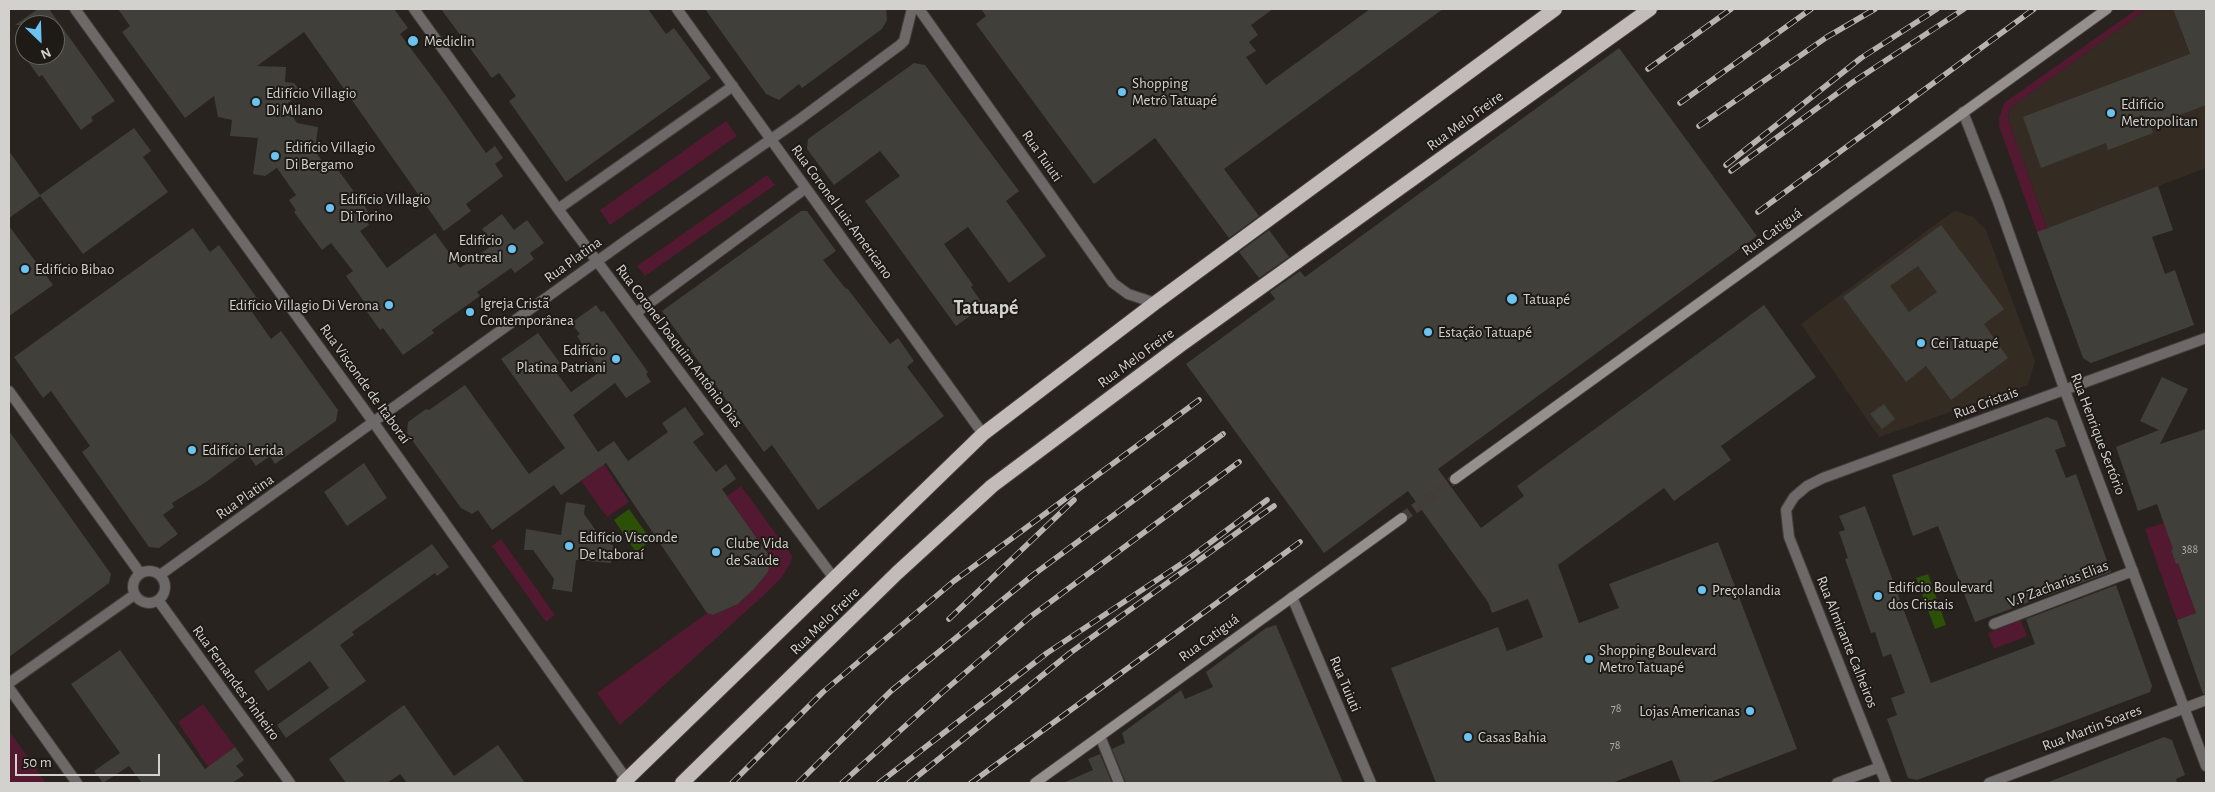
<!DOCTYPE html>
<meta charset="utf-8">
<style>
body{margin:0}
#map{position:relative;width:2215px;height:792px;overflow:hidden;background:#28231f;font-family:"Alegreya Sans",sans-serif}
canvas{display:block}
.frame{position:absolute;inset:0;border:10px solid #d3d1ce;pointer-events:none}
.north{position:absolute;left:15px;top:15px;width:50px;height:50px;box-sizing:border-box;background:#1e1a16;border:1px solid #666360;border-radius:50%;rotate:156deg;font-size:14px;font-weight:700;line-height:20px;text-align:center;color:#d3d1ce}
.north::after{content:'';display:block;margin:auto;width:18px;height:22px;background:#6bc3f2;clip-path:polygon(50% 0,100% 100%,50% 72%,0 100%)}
.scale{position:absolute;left:15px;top:754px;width:145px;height:22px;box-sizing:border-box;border:2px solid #d3d1ce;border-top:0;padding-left:6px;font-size:15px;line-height:18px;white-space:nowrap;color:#d3d1ce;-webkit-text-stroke:4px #1e1a16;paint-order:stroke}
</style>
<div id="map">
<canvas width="2215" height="792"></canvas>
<div class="frame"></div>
<div class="north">N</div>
<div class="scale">50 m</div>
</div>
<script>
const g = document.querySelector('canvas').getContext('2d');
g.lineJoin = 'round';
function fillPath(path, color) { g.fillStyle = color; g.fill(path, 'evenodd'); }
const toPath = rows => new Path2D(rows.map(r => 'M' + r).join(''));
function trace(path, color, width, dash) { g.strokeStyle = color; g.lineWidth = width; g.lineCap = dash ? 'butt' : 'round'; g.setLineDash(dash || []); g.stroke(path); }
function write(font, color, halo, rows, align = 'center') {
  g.font = font + ' "Alegreya Sans",sans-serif'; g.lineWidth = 4; g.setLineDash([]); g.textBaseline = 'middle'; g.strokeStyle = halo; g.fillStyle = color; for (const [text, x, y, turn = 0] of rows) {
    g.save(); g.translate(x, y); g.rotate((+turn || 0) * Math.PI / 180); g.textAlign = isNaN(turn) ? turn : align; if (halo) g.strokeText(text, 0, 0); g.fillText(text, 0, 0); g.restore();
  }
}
const built = toPath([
 [2147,9,2173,9,2206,100,2206,168,2047,228,2008,119,2010,108],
 [1956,211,1973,217,1986,230,2035,361,2028,385,1879,437,1801,324,1951,213]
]);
const green = toPath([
 [2137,9,2147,9,2010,108,2008,119,2047,228,2037,232,1999,126,1999,118,2004,103],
 [726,121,737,136,610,225,600,210],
 [767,175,775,185,645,276,637,266],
 [604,464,629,502,607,517,581,481],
 [741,486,792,556,790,564,782,577,764,595,620,725,597,693,707,613,713,615,738,604,754,589,768,572,771,557,727,496],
 [2164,523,2173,549,2171,550,2176,563,2178,563,2196,613,2177,620,2145,529],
 [501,539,555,615,546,622,492,546],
 [2021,620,2027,636,1994,649,1988,633],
 [203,704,235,747,208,767,178,722],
 [9,731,46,783,9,783]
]);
const water = toPath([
 [629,509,651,540,636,552,614,520],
 [1928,574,1946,625,1935,629,1916,578]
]);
const building = toPath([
 [38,9,49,9,115,101,91,117,93,121,81,130,42,75,39,77,23,55,55,55,55,25,15,25],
 [118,9,394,9,408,28,400,34,441,89,486,153,495,146,503,158,495,164,503,176,466,204,471,211,444,231,304,32,257,66,286,67,285,82,294,83,302,93,285,105,297,123,318,127,315,151,329,171,335,166,364,205,370,215,365,219,369,225,360,231,387,268,435,233,460,268,494,244,482,229,502,214,514,230,527,220,544,243,530,253,534,259,515,273,511,268,477,292,480,296,432,330,434,333,403,355,383,328,380,330,362,305,365,303,346,276,353,271,331,243,322,250,294,212,296,210,289,200,296,195,277,168,265,176,253,174,258,138,230,136,232,120,218,117,214,96,185,118,122,32,130,26],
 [441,9,648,9,666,34,674,28,711,78,566,182,509,101,516,96,499,73,492,78],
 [705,9,886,9,887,20,882,29,802,88,799,84,779,100,766,94],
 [981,9,1273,9,1251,25,1258,35,1249,42,1256,51,1246,57,1266,85,1370,9,1443,9,1224,169,1259,216,1229,238,1155,138,1094,184,976,24,986,16],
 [2173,9,2206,9,2206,105,2151,126,2153,133,2108,150,2106,143,2041,168,2023,117,2190,54],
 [1619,48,1757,236,1438,469,1481,528,1524,496,1517,486,1764,305,1816,377,1721,446,1731,460,1674,501,1664,488,1558,565,1579,623,1619,608,1609,584,1718,542,1797,749,1708,783,1681,783,1672,760,1612,783,1436,783,1391,668,1498,627,1507,651,1543,637,1528,599,1492,613,1488,602,1408,491,1324,553,1186,364,1275,299,1270,292,1300,271,1305,277],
 [914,63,925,65,1019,191,1006,201,1046,256,1009,283,968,227,944,244,973,285,971,287,984,306,956,326,865,201,900,176,880,151,834,185,807,149,808,139],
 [134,128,151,151,143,157,168,192,83,254,40,196,9,218,9,151,40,195],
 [2158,186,2173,230,2152,237,2165,274,2175,270,2194,325,2091,363,2083,358,2037,232],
 [801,211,807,211,836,251,823,260,846,289,847,288,890,344,898,338,914,361,907,367,944,416,818,510,772,445,764,452,662,311],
 [1941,225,2004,309,1984,324,2008,358,1951,400,1926,366,1906,382,1843,297],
 [1918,266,1937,292,1909,312,1890,286],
 [9,226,53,285,9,316],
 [193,228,210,252,219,245,257,298,247,305,271,339,281,331,338,410,336,421,275,464,270,456,256,466,246,452,206,482,172,503,174,507,163,515,178,534,159,548,149,547,82,452,90,446,51,391,43,398,14,357],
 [1269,230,1289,257,1259,278,1239,252],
 [596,305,601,312,604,311,648,372,646,374,651,382,626,398,615,383,573,415,598,452,614,441,628,461,668,432,662,423,685,407,704,434,693,442,716,472,726,464,736,479,722,489,771,558,768,572,754,589,738,604,713,615,707,613,606,463,561,495,554,485,492,530,478,510,472,514,461,508,407,433,408,422,426,409,429,410,465,385,529,474,565,448,501,359,538,333,560,363,553,368,571,392,601,371,577,336,580,334,571,323],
 [2162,377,2188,389,2160,444,2206,429,2206,693,2203,694,2177,620,2196,613,2178,563,2176,564,2171,550,2173,549,2157,504,2138,511,2116,447,2159,430,2140,421],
 [1884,404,1895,419,1882,429,1870,414],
 [2047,417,2057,421,2066,446,2055,450,2066,478,2076,474,2111,572,1975,622,1938,526,1913,536,1892,475],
 [9,431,111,574,109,583,9,657],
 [364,463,387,498,347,526,324,492],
 [566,502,585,505,584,514,605,543,613,545,611,563,576,560,572,592,552,589,554,579,533,550,524,550,526,529,561,535],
 [1865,506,1931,683,2035,644,2026,619,2116,585,2152,686,2150,692,1917,780,1908,778,1887,719,1897,715,1891,698,1905,693,1891,654,1883,657,1875,632,1871,633,1845,559,1848,558,1839,532,1845,530,1839,516],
 [432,544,449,567,437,576,435,573,352,632,354,635,340,645,366,681,286,738,277,725,329,688,310,661,268,691,254,671],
 [1276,625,1343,783,1126,783,1112,749,1125,743,1122,733,1181,690,1185,699,1213,687,1206,672,1266,628],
 [120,650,205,769,235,747,244,760,236,766,244,775,232,783,142,783,129,766,103,783,94,771,120,753,71,684],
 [404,705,454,776,498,745,525,783,407,783,400,774,387,783,346,783,329,759],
 [2164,737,2172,740,2185,775,2176,779,2177,783,2046,783],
 [1100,754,1112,783,1063,783,1093,770,1088,759]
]);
const secondaryTunnel = toPath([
 [1402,518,1455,479]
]);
const minor = toPath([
 [75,9,374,423,627,780],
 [414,9,558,209,833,577],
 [677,9,983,434],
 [558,209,733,86],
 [636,313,806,188],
 [9,391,140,573],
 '133 587a16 16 0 1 1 32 0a16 16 0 1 1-32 0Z',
 [160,575,628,239,800,119,900,45,904,41,912,9],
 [158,600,290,783],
 [1994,624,2133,571],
 [9,683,134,595],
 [9,688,77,783],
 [1100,736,1119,783],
 [1837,783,1880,767],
 [1886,783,1789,537,1786,510,1794,497,1807,486,1823,478,2206,338],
 [1989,783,2206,700]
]);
const tertiary = toPath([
 [919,9,1113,283,1128,294,1155,303],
 [1963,112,1998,202,2065,391,2206,766],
 [1292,597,1371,783]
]);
const secondary = toPath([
 [1455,479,2107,9],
 [1035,783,1402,518]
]);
const trunk = toPath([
 [623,783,983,434,1155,303,1555,9],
 [682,783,897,573,992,486,1182,344,1650,9]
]);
const rail = toPath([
 [1648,69,1731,9],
 [1680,103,1811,9],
 [1699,126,1827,37,1875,9],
 [1726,165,1861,58,1937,9],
 [1731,171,1853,82,1964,9],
 [1758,212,2034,9],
 [949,619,1074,500],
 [732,783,823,692,954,581,1199,400],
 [798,783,891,691,1033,575,1223,434],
 [842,783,944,691,1030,617,1239,462],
 [879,783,1047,653,1187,560,1267,500],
 [909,783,1070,653,1274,506],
 [971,783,1300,542]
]);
const markers = [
 [413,41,6,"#6bc3f2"],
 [1122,92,5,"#6bc3f2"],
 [256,102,5,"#6bc3f2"],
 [2111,113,5,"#6bc3f2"],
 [275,156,5,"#6bc3f2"],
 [330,208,5,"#6bc3f2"],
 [512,249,5,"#6bc3f2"],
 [25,269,5,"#6bc3f2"],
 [1512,299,6,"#6bc3f2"],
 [389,305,5,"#6bc3f2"],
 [470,312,5,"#6bc3f2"],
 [1428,332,5,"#6bc3f2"],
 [1921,343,5,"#6bc3f2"],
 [616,359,5,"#6bc3f2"],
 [192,450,5,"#6bc3f2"],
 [569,546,5,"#6bc3f2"],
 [716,552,5,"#6bc3f2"],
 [1702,590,5,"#6bc3f2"],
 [1878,596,5,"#6bc3f2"],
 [1589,659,5,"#6bc3f2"],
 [1750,711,5,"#6bc3f2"],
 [1468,737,5,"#6bc3f2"]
];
const numberNames = [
 ["388",2190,549],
 ["78",1616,708],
 ["78",1615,745]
];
const poiNames = [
 ["Mediclin",424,41],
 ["Shopping",1132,83],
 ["Metrô Tatuapé",1132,100],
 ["Edifício Villagio",266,93],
 ["Di Milano",266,110],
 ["Edifício",2121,104],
 ["Metropolitan",2121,121],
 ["Edifício Villagio",285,147],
 ["Di Bergamo",285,164],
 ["Edifício Villagio",340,199],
 ["Di Torino",340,216],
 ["Edifício",502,240,"right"],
 ["Montreal",502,257,"right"],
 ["Edifício Bibao",35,269],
 ["Tatuapé",1523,299],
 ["Igreja Cristã",480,303],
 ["Contemporânea",480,320],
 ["Edifício Villagio Di Verona",379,305,"right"],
 ["Estação Tatuapé",1438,332],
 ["Cei Tatuapé",1931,343],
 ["Edifício",606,350,"right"],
 ["Platina Patriani",606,367,"right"],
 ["Edifício Lerida",202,450],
 ["Edifício Visconde",579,537],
 ["De Itaboraí",579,554],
 ["Clube Vida",726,543],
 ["de Saúde",726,560],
 ["Edifício Boulevard",1888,587],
 ["dos Cristais",1888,604],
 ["Preçolandia",1712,590],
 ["Shopping Boulevard",1599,650],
 ["Metro Tatuapé",1599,667],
 ["Lojas Americanas",1740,711,"right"],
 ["Casas Bahia",1478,737]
];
const streetNames = [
 ["Rua Melo Freire",1465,121,-36],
 ["Rua Tuiuti",1042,156,55],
 ["Rua Coronel Luis Americano",842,212,54],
 ["Rua Catiguá",1772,232,-36],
 ["Rua Platina",573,260,-36],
 ["Rua Coronel Joaquim Antônio Dias",679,346,53],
 ["Rua Melo Freire",1136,358,-36],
 ["Rua Visconde de Itaboraí",365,384,54],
 ["Rua Cristais",1986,403,-20],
 ["Rua Henrique Sertório",2098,434,69],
 ["Rua Platina",245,497,-35],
 ["V.P Zacharias Elias",2058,584,-21],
 ["Rua Melo Freire",825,621,-44],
 ["Rua Catiguá",1209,638,-36],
 ["Rua Almirante Calheiros",1847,642,68],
 ["Rua Fernandes Pinheiro",236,683,54],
 ["Rua Tuiuti",1345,684,67],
 ["Rua Martin Soares",2092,728,-21]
];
const districtNames = [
 ["Tatuapé",986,308]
];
fillPath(built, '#342c23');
fillPath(green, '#531930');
fillPath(water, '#2d5008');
fillPath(building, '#403f3a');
trace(secondaryTunnel, '#423d39', 10, [10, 5]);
trace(minor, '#433f3b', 12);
trace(tertiary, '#433f3b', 12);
trace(secondary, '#433f3b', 12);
trace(trunk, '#433f3b', 16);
trace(minor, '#6c6968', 10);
trace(tertiary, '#6c6968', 10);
trace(secondary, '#958f8e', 10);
trace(trunk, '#c2bbba', 14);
trace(rail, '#b6b3b0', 5.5);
trace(rail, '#1e1a16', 4, [11]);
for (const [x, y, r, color] of markers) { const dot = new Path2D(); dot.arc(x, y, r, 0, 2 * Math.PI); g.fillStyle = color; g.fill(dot); trace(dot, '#1e1a16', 2); }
write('12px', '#aeaca9', null, numberNames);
write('15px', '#d3d1ce', '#1e1a16', poiNames, 'left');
write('15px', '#d3d1ce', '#1e1a16', streetNames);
write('bold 20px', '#d3d1ce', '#1e1a16', districtNames);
</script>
